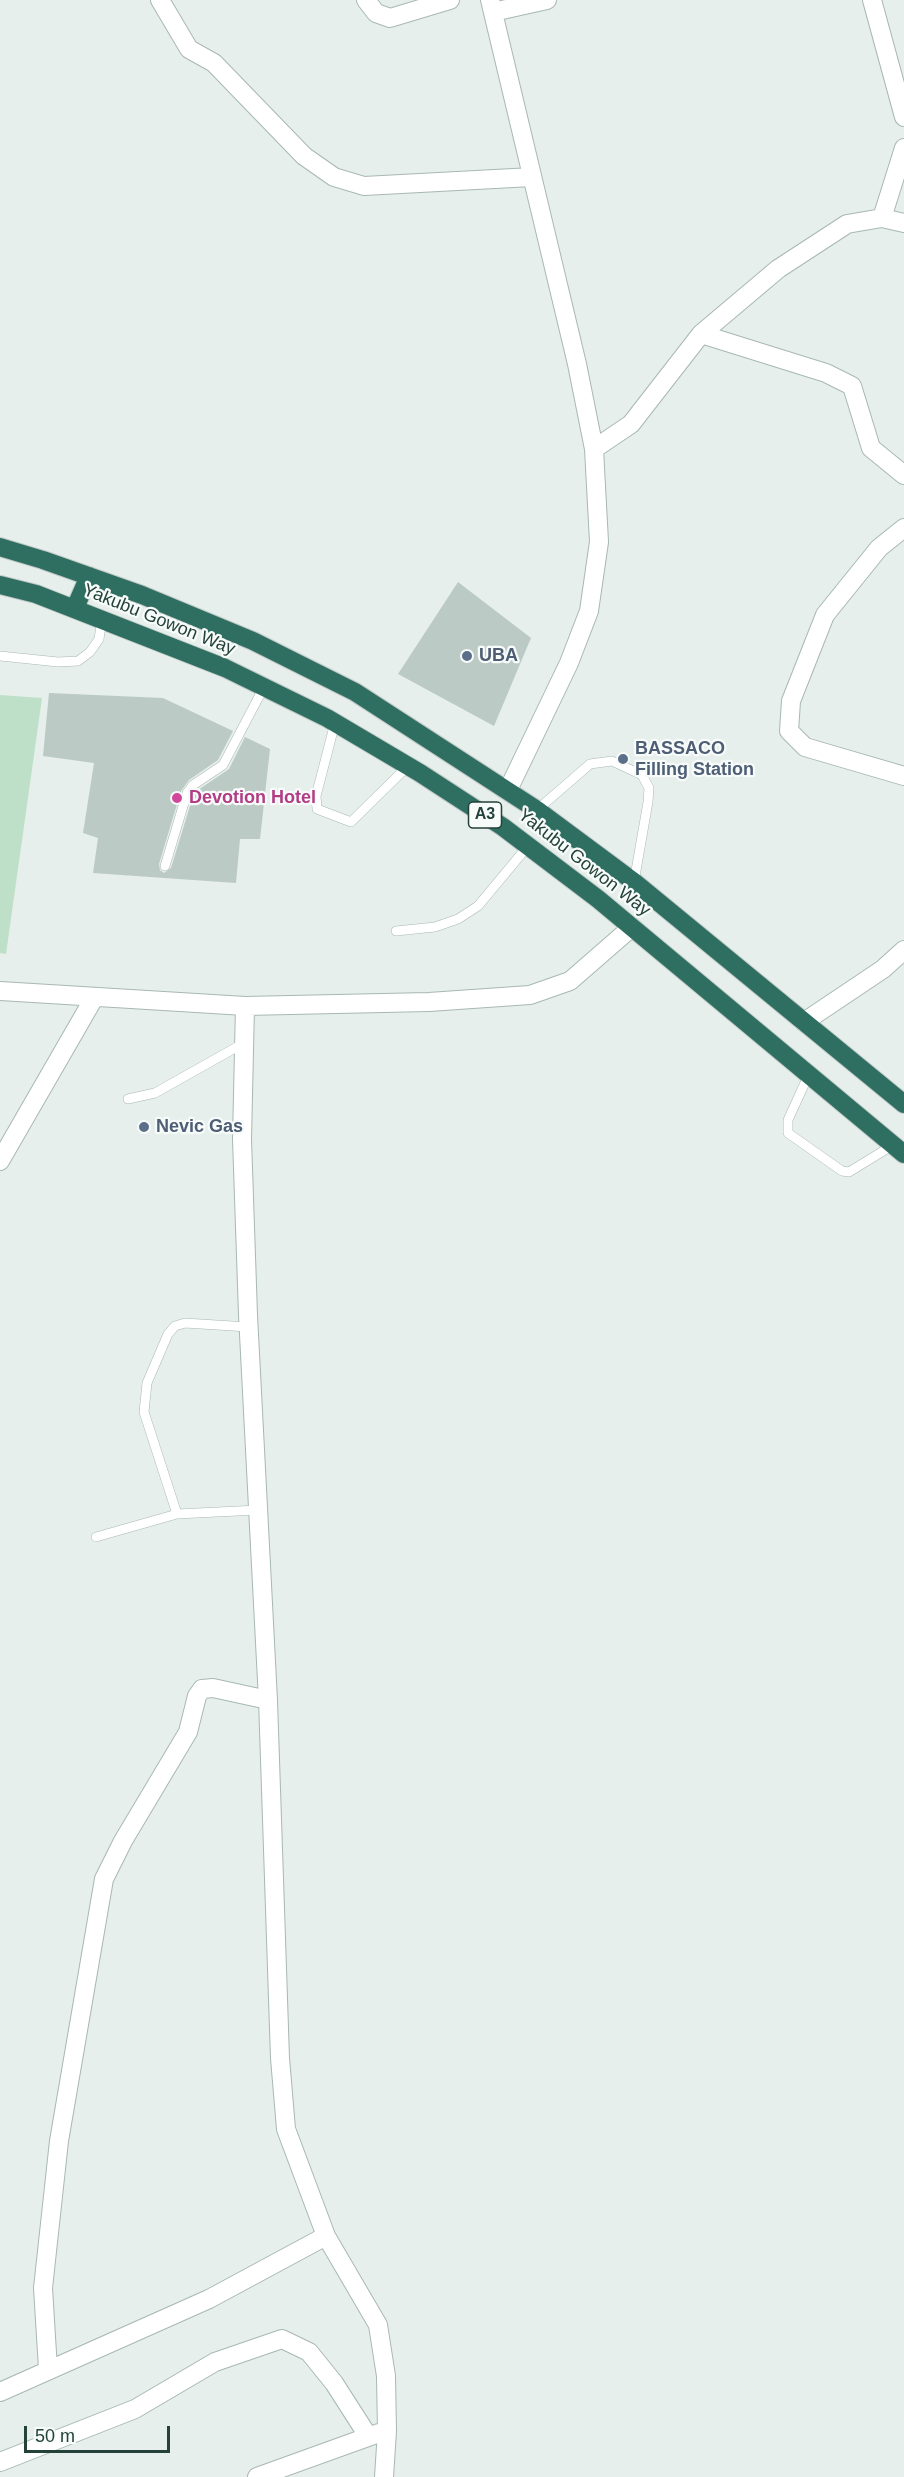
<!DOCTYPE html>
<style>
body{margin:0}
#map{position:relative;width:904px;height:2477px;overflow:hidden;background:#e6efeb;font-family:Arial,sans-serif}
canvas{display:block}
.scale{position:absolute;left:24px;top:2426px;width:146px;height:27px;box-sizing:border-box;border:3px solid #24423a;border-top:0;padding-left:8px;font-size:18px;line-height:21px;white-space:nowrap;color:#24423a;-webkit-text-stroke:4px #f7fbf9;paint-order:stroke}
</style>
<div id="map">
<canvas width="904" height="2477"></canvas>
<div class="scale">50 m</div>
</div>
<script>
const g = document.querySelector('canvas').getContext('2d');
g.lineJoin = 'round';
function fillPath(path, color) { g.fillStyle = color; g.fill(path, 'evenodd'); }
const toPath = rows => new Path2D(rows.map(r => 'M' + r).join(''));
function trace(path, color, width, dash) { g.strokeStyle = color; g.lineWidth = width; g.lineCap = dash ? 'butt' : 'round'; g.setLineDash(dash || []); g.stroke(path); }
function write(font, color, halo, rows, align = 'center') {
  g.font = font + ' Arial,sans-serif'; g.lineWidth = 4.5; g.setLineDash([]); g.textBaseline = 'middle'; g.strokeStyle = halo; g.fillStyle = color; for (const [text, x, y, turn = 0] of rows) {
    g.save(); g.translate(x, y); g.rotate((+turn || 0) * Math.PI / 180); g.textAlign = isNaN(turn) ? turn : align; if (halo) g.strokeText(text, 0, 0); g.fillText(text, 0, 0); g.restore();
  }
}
const green = toPath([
 [0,695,42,698,6,954,0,953]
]);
const building = toPath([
 [458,582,531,638,494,726,398,674],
 [49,693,163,698,233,731,218,760,189,780,181,791,159,864,160,870,164,873,171,868,193,796,198,790,229,769,245,737,270,749,260,839,240,839,236,883,93,873,98,838,83,833,94,763,43,756]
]);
const lane = toPath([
 [0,656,58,662,78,661,90,652,99,639,102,619],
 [335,723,316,796,317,809,351,822,408,766],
 [537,810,590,764,612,761,642,775,649,788,648,802,634,882],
 [165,866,187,793,193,785,223,765,264,687],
 [396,931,435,927,458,919,478,906,528,846],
 [809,1074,788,1120,788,1133,842,1171,849,1172,893,1145],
 [128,1099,155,1093,244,1043],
 [177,1514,144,1412,147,1383,168,1334,175,1326,185,1323,248,1327],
 [96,1537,177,1514,258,1510]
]);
const street = toPath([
 [160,0,189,49,214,63,304,156,334,177,364,186,532,177],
 [366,0,376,13,390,18,450,0],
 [490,0,577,364,594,449,599,542,589,611,569,663,508,790],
 [872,0,904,117],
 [493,12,547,0],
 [882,218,904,148],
 [701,334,826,373,852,386,871,448,904,475],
 [594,449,631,424,701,334,778,269,847,224,882,218,904,223],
 [904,528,879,548,825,615,791,701,789,731,805,747,904,776],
 [0,991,245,1006,429,1002,530,995,570,981,632,927],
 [245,1006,242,1139,248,1315,268,1700,280,2058,286,2129,326,2236,378,2325,386,2376,387,2431,384,2477],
 [804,1022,883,969,904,950],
 [0,1161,94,998],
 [48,2369,43,2288,59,2141,104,1879,123,1841,188,1732,197,1696,202,1689,213,1688,268,1700],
 [0,2392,209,2299,326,2236],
 [0,2462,135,2409,215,2362,282,2339,309,2352,334,2383,368,2436],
 [257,2477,379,2433]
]);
const highway = toPath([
 [0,547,43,560,142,595,253,641,355,692,537,810,634,882,904,1104],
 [0,585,36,594,225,668,327,718,420,773,503,827,598,899,904,1154],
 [75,608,89,576]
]);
const markers = [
 [467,656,6,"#5c6f8a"],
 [623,759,6,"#5c6f8a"],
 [177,798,6,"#d1479c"],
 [144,1127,6,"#5c6f8a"]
];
const shields = [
 [485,815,33]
];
const shieldNames = [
 ["A3",485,815]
];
const streetNames = [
 ["Yakubu Gowon Way",159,620,22],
 ["Yakubu Gowon Way",584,863,38]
];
const serviceNames = [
 ["UBA",479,656],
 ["BASSACO",635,749],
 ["Filling Station",635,770],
 ["Nevic Gas",156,1127]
];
const hotelNames = [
 ["Devotion Hotel",189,798]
];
fillPath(green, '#bfe0c8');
fillPath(building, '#bbcac4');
trace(lane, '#a8b8b2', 10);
trace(street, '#a8b8b2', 20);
trace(highway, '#c2cac8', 20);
trace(lane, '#fff', 9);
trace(street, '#fff', 18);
trace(highway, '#2f6f62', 18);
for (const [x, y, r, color] of markers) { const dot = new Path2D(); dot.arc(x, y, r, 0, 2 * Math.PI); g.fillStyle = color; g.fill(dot); trace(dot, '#f7fbf9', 2); }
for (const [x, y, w] of shields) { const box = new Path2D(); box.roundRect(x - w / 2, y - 13, w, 26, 4.5); g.fillStyle = '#f7fbf9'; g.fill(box); trace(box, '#24423a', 1.5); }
write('bold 16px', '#24423a', null, shieldNames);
write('18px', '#24423a', '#f7fbf9', streetNames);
write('bold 18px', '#4e5e75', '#f7fbf9', serviceNames, 'left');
write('bold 18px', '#b23c85', '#f7fbf9', hotelNames, 'left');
</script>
